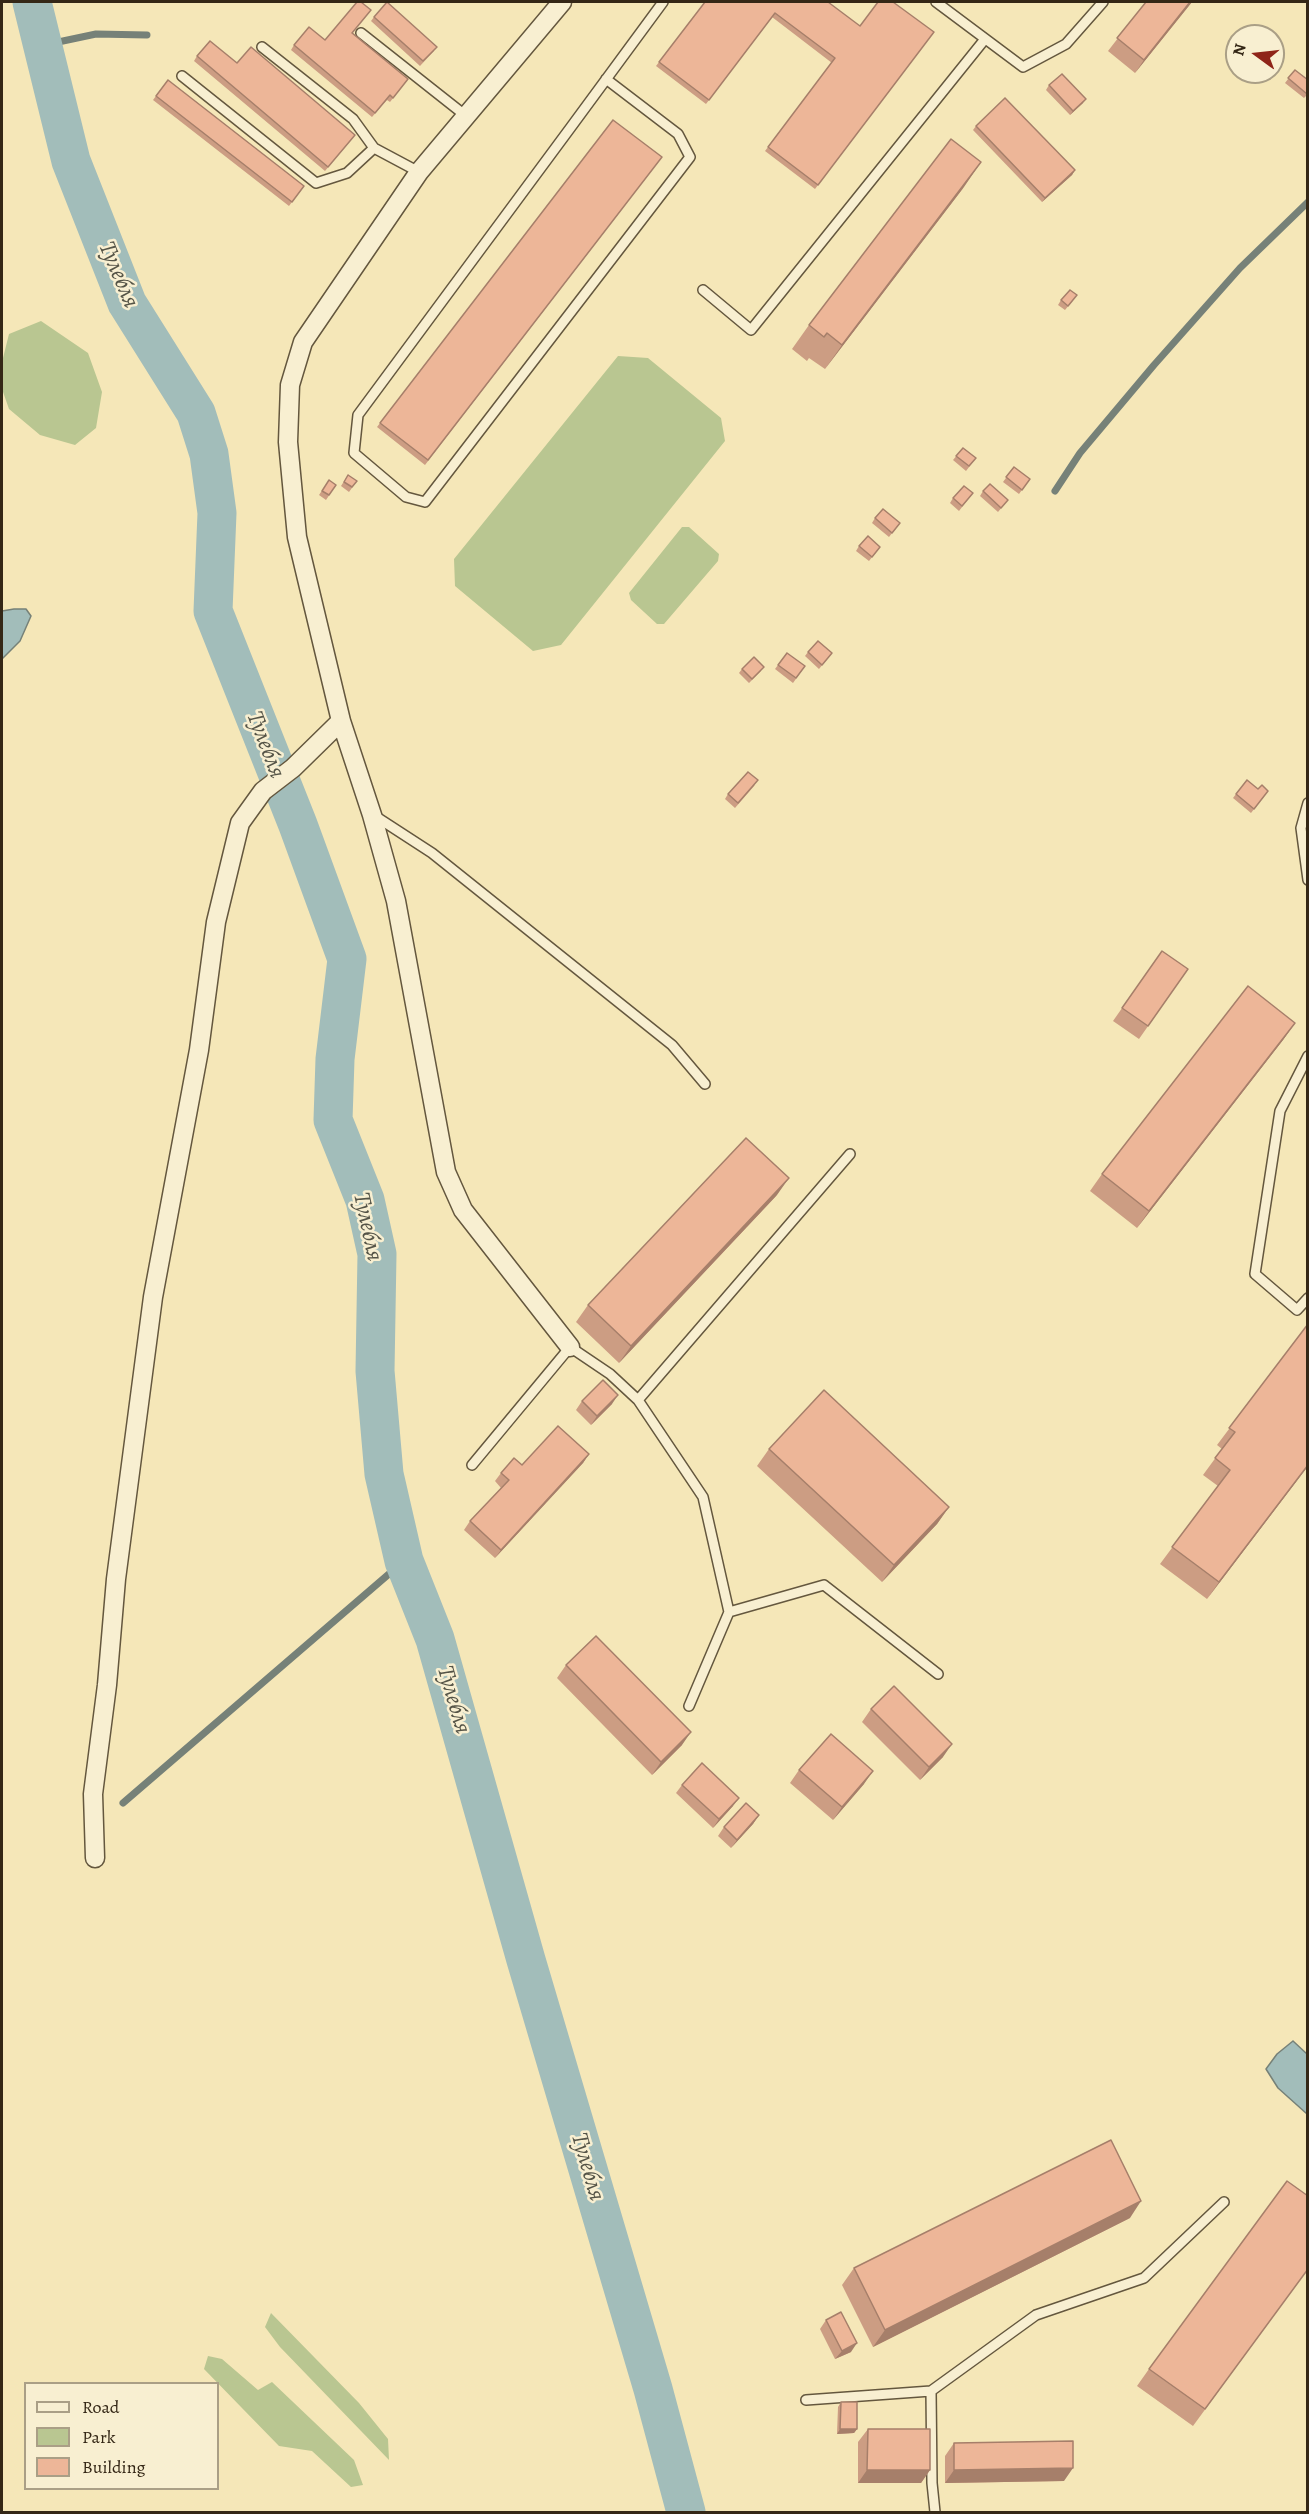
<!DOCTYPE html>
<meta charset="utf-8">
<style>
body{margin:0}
#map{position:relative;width:1309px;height:2514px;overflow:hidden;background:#f5e7b8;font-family:Alegreya,serif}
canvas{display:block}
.frame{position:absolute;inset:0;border:3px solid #342716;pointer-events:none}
.legend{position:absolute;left:24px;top:2382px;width:195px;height:108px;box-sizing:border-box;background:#f8efd1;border:2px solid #aa9f86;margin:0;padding:8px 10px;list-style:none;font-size:18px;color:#342716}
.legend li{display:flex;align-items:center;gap:12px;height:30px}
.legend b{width:30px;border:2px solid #aa9f86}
.north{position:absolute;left:1225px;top:24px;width:60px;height:60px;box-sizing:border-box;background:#f8efd1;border:2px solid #aa9f86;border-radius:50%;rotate:285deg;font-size:16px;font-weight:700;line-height:24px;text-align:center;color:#342716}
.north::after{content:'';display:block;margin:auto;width:21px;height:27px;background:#8f2418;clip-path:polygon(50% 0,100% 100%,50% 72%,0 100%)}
</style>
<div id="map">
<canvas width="1309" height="2514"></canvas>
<div class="frame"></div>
<ul class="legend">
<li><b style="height:8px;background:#f8efd1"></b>Road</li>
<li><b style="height:16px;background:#b9c691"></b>Park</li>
<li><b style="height:16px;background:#edb698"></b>Building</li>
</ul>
<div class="north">N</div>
</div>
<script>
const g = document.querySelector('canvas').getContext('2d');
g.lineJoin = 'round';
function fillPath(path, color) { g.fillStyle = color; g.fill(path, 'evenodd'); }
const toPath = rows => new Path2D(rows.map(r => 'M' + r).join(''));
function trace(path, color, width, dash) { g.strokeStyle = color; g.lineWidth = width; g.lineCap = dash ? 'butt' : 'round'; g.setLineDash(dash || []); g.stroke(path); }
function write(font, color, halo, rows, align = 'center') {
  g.font = font + ' Alegreya,serif'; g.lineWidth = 5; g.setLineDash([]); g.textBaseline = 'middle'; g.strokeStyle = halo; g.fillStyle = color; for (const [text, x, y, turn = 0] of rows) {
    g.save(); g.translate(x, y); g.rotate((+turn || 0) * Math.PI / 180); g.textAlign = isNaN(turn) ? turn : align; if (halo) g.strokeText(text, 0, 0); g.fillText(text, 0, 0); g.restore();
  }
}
const green = toPath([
 [41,321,88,353,102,392,96,428,75,445,40,435,9,409,2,389,2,362,9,334],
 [618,356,648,358,721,418,725,441,561,645,533,651,455,586,454,559],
 [682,527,689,527,719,554,718,561,664,624,657,624,631,600,629,593],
 [271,2313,359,2403,388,2439,389,2460,280,2347,265,2327],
 [208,2356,222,2359,258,2390,272,2382,354,2460,363,2485,351,2487,312,2451,279,2446,204,2369]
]);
const water = toPath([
 [14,609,26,609,31,616,20,641,2,659,2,611,14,609],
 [1293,2041,1307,2054,1307,2114,1278,2088,1266,2069,1277,2054,1293,2041]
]);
const stream = toPath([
 [44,45,96,34,147,35],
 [1055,491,1080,453,1154,365,1240,268,1308,202],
 [123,1803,404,1561]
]);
const river = toPath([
 [32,2,71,161,127,303,196,413,209,454,217,513,213,611,298,825,347,959,335,1059,333,1120,365,1200,377,1254,375,1371,384,1474,404,1561,435,1639,526,1960,653,2389,686,2512]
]);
const lane = toPath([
 [936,2,1023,67,1066,44,1103,2],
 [361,33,466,116],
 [262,47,353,119,374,148,419,172],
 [182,76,316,183,347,173,374,148],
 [606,79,678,134,690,157,425,502,406,497,354,453,358,415,571,127,663,2],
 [703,290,751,330,985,39],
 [1308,803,1301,828,1308,880],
 [375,816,432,853,672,1045,705,1084],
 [1308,1056,1280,1111,1255,1274,1297,1310,1308,1298],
 [638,1400,850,1154],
 [472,1465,570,1347,610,1374,638,1400,703,1497,729,1612,689,1706],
 [729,1612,824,1585,938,1674],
 [806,2400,931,2391],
 [935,2512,932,2483,931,2391,1036,2315,1144,2278,1224,2202]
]);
const street = toPath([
 [562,2,419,172,303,342,290,385,288,442,297,537,341,721,372,815,396,901,446,1172,463,1210,570,1347],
 [95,1858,93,1794,107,1685,116,1579,153,1297,199,1050,216,922,240,823,263,791,293,768,341,721]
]);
const wall = toPath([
 [705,2,860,26,934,32,815,189,765,151,832,63,772,17,706,104,656,66],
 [1146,2,1192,2,1135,73,1108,51],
 [374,17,434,51,420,66,371,21],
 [353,33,408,79,390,102,387,100,372,117,291,50,294,45,325,40],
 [197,56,237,63,355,135,325,171,194,61],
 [1295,70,1308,94,1304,98,1285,83],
 [168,80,304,186,289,206,153,100],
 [1049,85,1083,103,1070,115,1046,90],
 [613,120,662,157,425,465,377,427],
 [976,126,1075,170,1072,175,1042,202,973,130],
 [964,187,825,369,809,358,807,361,792,349,809,325],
 [1074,299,1065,310,1058,305,1061,300],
 [963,448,976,458,966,471,953,460],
 [1014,467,1030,479,1019,494,1003,482],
 [348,475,357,481,349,492,341,486],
 [329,480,336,485,326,500,319,495],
 [983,491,1008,500,998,512,980,496],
 [973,493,959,511,950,503,953,498],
 [875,518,900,523,889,537,872,523],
 [859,546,877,551,869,561,856,551],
 [808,652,832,653,819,669,805,656],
 [787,653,805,666,793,683,775,669],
 [742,669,761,671,749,683,739,673],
 [755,785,735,808,725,799,728,794],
 [1258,789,1265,795,1251,813,1233,798,1236,794],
 [1162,951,1188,969,1139,1039,1113,1021],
 [1295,1023,1283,1040,1137,1228,1090,1191,1102,1174],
 [777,1195,619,1363,576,1322,588,1305],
 [1308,1324,1308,1466,1207,1599,1160,1564,1218,1486,1203,1475,1222,1449,1217,1445],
 [582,1401,612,1404,591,1425,576,1410],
 [769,1449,949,1507,937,1524,882,1582,757,1466],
 [589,1454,583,1463,495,1558,464,1530,470,1521,501,1488,495,1481,501,1473,522,1465],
 [566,1665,682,1745,652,1775,557,1678],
 [871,1709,943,1757,920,1780,862,1722],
 [799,1770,864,1784,833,1820,790,1783],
 [682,1785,733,1806,713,1828,676,1793],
 [759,1815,753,1824,731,1848,718,1836,724,1827],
 [1130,2218,873,2347,842,2285,854,2268],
 [1308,2269,1193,2426,1137,2386,1149,2369],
 [826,2320,851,2352,835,2359,820,2329],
 [841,2402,857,2429,854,2433,837,2434,838,2407],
 [868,2429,930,2470,921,2483,858,2483,858,2442],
 [954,2443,1064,2481,945,2483,945,2456]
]);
const shadedWall = toPath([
 [1190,2,1192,2,1135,73,1144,60],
 [1086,99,1083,103,1070,115,1073,111],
 [981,162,964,187,825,369,842,345],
 [1075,170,1072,175,1042,202,1045,198],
 [1295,1023,1283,1040,1137,1228,1149,1211],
 [789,1178,777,1195,619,1363,631,1346],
 [618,1395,612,1404,591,1425,597,1416],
 [589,1454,583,1463,495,1558,501,1550],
 [1308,1465,1308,1466,1207,1599,1219,1582],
 [949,1507,937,1524,882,1582,894,1565],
 [691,1732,682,1745,652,1775,661,1762],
 [952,1744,943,1757,920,1780,929,1767],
 [873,1771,864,1784,833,1820,842,1807],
 [739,1798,733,1806,713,1828,719,1819],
 [759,1815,753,1824,731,1848,737,1840],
 [1141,2201,1130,2218,873,2347,885,2330],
 [857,2343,851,2352,835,2359,842,2351],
 [840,2429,857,2429,854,2433,837,2434],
 [1073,2468,1064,2481,945,2483,954,2470],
 [867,2470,930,2470,921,2483,858,2483]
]);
const building = toPath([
 [357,2,361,2,371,10,352,33,408,79,393,98,390,95,375,113,294,45,309,27,325,40,357,2],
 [387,2,437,47,423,61,374,17,387,2],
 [705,2,828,2,860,26,878,2,893,2,934,32,818,185,768,147,835,58,775,13,709,100,659,62,705,2],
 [1146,2,1190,2,1144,60,1117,38,1146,2],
 [210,41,237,63,251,47,355,135,328,167,197,56,210,41],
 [1295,70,1308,80,1307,94,1288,78,1295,70],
 [1062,74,1086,99,1073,111,1049,85,1062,74],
 [168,80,304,186,292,202,156,96,168,80],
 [1005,98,1075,170,1045,198,976,126,1005,98],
 [613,120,662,157,428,460,380,423,613,120],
 [951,139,981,162,842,345,827,333,824,337,809,325,951,139],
 [1070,290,1077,295,1068,306,1061,300,1070,290],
 [963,448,976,458,969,466,956,456,963,448],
 [1014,467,1030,479,1022,490,1006,477,1014,467],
 [348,475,357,481,352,487,344,482,348,475],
 [329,480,336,485,329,495,322,491,329,480],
 [990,484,1008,500,1001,508,983,491,990,484],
 [964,486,973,493,962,506,953,498,964,486],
 [883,509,900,523,892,533,875,518,883,509],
 [868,536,880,547,872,557,859,546,868,536],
 [818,641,832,653,822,665,808,652,818,641],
 [787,653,805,666,796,678,778,665,787,653],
 [754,657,764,667,752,679,742,669,754,657],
 [748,772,758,780,738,803,728,794,748,772],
 [1247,780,1258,789,1262,785,1268,791,1254,809,1236,794,1247,780],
 [1162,951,1188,969,1148,1026,1122,1008,1162,951],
 [1248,986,1295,1023,1149,1211,1102,1174,1248,986],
 [746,1138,789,1178,631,1346,588,1305,746,1138],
 [1308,1324,1308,1465,1219,1582,1172,1547,1230,1470,1215,1458,1235,1432,1229,1428,1308,1324],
 [603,1380,618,1395,597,1416,582,1401,603,1380],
 [824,1390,949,1507,894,1565,769,1449,824,1390],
 [558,1426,589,1454,501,1550,470,1521,509,1480,501,1473,514,1458,522,1465,558,1426],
 [596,1636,691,1732,661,1762,566,1665,596,1636],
 [894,1686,952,1744,929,1767,871,1709,894,1686],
 [831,1734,873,1771,842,1807,799,1770,831,1734],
 [702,1763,739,1798,719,1819,682,1785,702,1763],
 [746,1803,759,1815,737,1840,724,1827,746,1803],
 [1111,2140,1141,2201,885,2330,854,2268,1111,2140],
 [1287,2181,1308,2196,1308,2269,1205,2409,1149,2369,1287,2181],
 [841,2312,857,2343,842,2351,826,2320,841,2312],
 [841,2402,857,2402,857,2429,840,2429,841,2402],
 [868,2429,930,2429,930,2470,867,2470,868,2429],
 [1073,2441,1073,2468,954,2470,954,2443,1073,2441]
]);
const waterNames = [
 ["Тулебля",118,275,67],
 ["Тулебля",265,745,69],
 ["Тулебля",367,1227,78],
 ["Тулебля",453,1700,74],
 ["Тулебля",587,2167,74]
];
fillPath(green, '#b9c691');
fillPath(water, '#a2bdba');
trace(water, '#768178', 1.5);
trace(stream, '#768178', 7);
trace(river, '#a2bdba', 39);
trace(lane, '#64573e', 12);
trace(street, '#64573e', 21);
trace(lane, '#f8efd1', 9);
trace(street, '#f8efd1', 18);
fillPath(wall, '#cc9d83');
fillPath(shadedWall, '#a67f6a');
fillPath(building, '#edb698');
trace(building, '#a67f6a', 1.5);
write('italic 24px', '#555447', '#f8efd1', waterNames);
</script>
